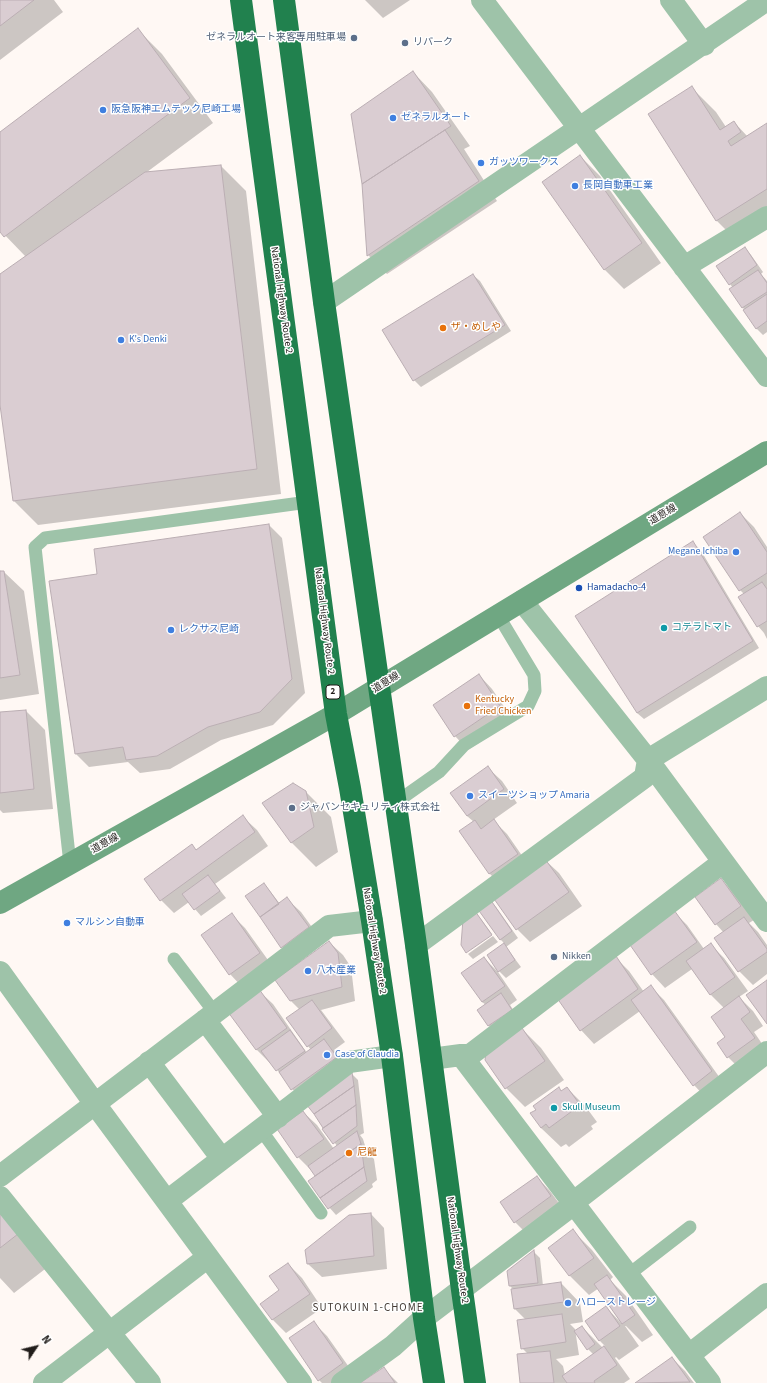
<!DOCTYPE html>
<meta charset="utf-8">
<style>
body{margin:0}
#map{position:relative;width:767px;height:1383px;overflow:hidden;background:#fff8f4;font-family:"Source Sans 3",sans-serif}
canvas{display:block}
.north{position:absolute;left:16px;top:1327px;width:40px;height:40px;-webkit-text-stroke:3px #fff;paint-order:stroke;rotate:55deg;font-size:11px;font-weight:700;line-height:16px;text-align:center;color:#211d1a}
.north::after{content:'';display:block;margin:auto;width:14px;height:18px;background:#211d1a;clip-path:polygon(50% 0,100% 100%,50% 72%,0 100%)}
</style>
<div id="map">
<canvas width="767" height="1383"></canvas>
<div class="north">N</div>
</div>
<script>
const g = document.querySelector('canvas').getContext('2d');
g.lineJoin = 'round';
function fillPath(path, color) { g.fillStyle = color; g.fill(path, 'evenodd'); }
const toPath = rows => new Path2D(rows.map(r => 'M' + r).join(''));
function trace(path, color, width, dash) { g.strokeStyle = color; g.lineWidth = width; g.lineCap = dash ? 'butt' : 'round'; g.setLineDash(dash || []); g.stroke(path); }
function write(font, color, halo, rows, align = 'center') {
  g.font = font + ' "Source Sans 3","Noto Sans JP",sans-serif'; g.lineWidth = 3; g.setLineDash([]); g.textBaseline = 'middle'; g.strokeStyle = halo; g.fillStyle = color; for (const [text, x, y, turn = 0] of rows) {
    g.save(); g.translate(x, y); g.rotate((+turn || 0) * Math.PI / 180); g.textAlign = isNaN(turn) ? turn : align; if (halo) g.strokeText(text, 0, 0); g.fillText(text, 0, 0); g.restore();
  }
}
const shadow = toPath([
 [0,0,54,0,63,12,0,60],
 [365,0,410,0,383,18],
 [138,30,162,54,213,123,147,172,221,166,246,191,281,494,38,525,14,501,0,398,0,274,1,275,26,257,0,230,0,133],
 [413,72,432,92,470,146,464,149,497,201,387,274,368,255,363,183],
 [692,88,716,112,726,127,734,122,748,137,767,124,767,229,741,245,717,221,650,114],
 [580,156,600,176,661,263,624,289,604,269],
 [745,248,751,255,763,272,761,274,767,281,767,332,763,335,756,328,731,289,733,288,730,284],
 [473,275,480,281,511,331,421,387,414,380,383,330],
 [740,513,754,527,767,547,767,639,764,633,758,626,740,597,744,594,740,590,705,537],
 [269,525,282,538,305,693,273,725,221,740,170,769,140,773,128,762,89,767,76,754,98,575],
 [693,543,700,549,759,648,644,719,637,713],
 [0,572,4,572,24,591,39,694,0,700],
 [479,675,492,689,513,720,468,750,455,736],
 [26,711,45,730,53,809,3,813,0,810,0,713],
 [488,768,502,781,517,803,493,820,507,834,532,870,545,860,559,873,582,906,530,942,517,929,503,887,490,874,461,831,474,822,467,816],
 [306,792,331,817,338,852,316,867,292,843,264,804],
 [243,817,257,830,268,846,215,884,226,898,201,916,189,902,174,913,161,900,192,846,196,850],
 [721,879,734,893,754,920,749,923,758,932,767,945,767,974,753,985,739,971,716,939,724,933,716,924],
 [264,884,270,891,280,904,287,899,301,912,322,941,295,960,282,947],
 [489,900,496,907,518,938,506,947,521,967,506,978,499,971,488,956,505,944,500,939],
 [673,911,687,925,704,949,711,945,724,958,748,991,739,997,753,1011,763,1026,754,1032,767,1051,741,1070,728,1057,724,1008,711,995,692,969,665,988,652,974],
 [475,912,481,919,492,934,467,951,467,953,462,945],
 [232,915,245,928,273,967,243,988,230,974],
 [493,936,498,942,473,959,468,954],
 [329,942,343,955,351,967,355,1001,321,1010,345,1042,334,1050,350,1070,306,1102,292,1089,271,1062,270,1063,256,1049,259,991,273,1004,307,1053,311,1050,308,1046,300,1010,291,1001],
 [484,958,498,972,517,1000,510,1005,518,1017,496,1032,489,1026,478,1010,486,1005,482,1002],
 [616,958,629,971,644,992,651,987,664,1000,725,1085,707,1099,694,1085,640,1011,594,1044,581,1030],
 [522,1029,541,1048,564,1080,525,1107,506,1088],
 [352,1074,358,1080,364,1133,360,1135,363,1139,367,1152,374,1159,377,1180,372,1184,373,1187,336,1215,321,1198,317,1176,312,1170,311,1170,298,1157,303,1112,317,1125,334,1149,337,1146,308,1104],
 [567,1088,586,1107,597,1122,591,1126,593,1129,569,1147,566,1144,561,1147,541,1128,562,1092],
 [537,1177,550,1191,564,1210,528,1235,515,1222],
 [0,1212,49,1266,14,1293,0,1278],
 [371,1214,384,1228,387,1269,322,1277,308,1264,306,1251],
 [573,1231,592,1250,613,1277,610,1280,626,1296,653,1335,642,1342,626,1326,625,1326,639,1346,619,1360,616,1357,615,1358,630,1379,624,1383,521,1383,528,1354,522,1348,526,1320,515,1309,512,1290,514,1290,510,1286,508,1272,534,1252,540,1258,543,1286,561,1283,580,1303,583,1322,570,1324,575,1329,579,1355,556,1359,563,1366,565,1375,593,1354,588,1349,582,1327,603,1348,605,1346,600,1341,606,1307,622,1324,599,1288,589,1295,570,1276,549,1248],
 [288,1264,302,1278,322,1308,286,1333,273,1320,261,1304,281,1290],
 [313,1322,327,1336,356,1377,347,1383,322,1383,319,1380],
 [672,1358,685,1371,694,1383,637,1383],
 [383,1368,398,1383,362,1383]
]);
const building = toPath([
 [0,0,34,0,0,26,0,0],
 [138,28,190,98,4,237,0,232,0,132,138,28],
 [413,71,451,126,362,184,351,114,413,71],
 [692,86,720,130,734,121,741,132,728,141,731,146,767,123,767,189,716,221,648,114,692,86],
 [445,130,479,181,367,256,362,184,445,130],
 [580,155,642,243,604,270,542,182,580,155],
 [221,165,257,469,13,501,0,405,0,274,145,172,221,165],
 [745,247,757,265,729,285,716,266,745,247],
 [758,270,767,283,767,292,742,308,729,289,758,270],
 [473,274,505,325,413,381,382,330,473,274],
 [767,294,767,321,756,329,743,310,767,294],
 [740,512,767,552,767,573,739,591,703,537,740,512],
 [269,524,292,679,260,712,208,727,157,756,126,760,123,747,75,754,49,581,97,574,94,549,269,524],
 [693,541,753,641,637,713,575,616,693,541],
 [0,571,4,571,20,675,0,678,0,571],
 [762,582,767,589,767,621,757,627,738,597,762,582],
 [479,674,500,706,454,737,433,705,479,674],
 [26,710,34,789,0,793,0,712,26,710],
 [488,766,504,789,467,816,450,793,488,766],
 [293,783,306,791,314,827,291,843,262,803,293,783],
 [243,815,255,832,160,901,144,879,192,844,196,850,243,815],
 [494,819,518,854,489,874,459,831,475,820,481,829,494,819],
 [545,859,569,892,516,930,492,896,545,859],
 [208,875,220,891,194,910,182,894,208,875],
 [721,878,741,906,715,925,695,897,721,878],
 [264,883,279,904,260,917,245,896,264,883],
 [287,897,309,927,281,948,260,917,287,897],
 [490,899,512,931,500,940,477,908,490,899],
 [674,910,697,942,651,975,628,942,674,910],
 [475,911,492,935,466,953,461,945,463,919,475,911],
 [232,913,260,953,229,975,201,935,232,913],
 [744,917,767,949,767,952,738,972,714,938,744,917],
 [329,941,338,953,342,987,290,1001,275,980,329,941],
 [504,943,515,960,498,972,487,955,504,943],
 [711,943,735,977,710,995,686,961,711,943],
 [616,956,638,989,580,1031,557,998,616,956],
 [484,957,505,986,482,1002,461,973,484,957],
 [767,980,767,1024,746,995,767,980],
 [651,985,712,1071,693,1086,631,1000,651,985],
 [259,989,287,1028,256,1050,228,1012,259,989],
 [501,993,512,1010,488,1026,477,1010,501,993],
 [739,996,750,1012,741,1019,755,1038,727,1058,717,1043,725,1037,711,1017,739,996],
 [312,1000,332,1028,307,1047,286,1018,312,1000],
 [522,1028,545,1061,505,1089,485,1060,486,1053,522,1028],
 [290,1030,305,1051,276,1071,261,1051,290,1030],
 [324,1039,337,1057,291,1090,279,1072,324,1039],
 [352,1072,354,1086,314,1114,306,1104,352,1072],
 [354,1086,356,1105,323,1128,314,1114,354,1086],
 [559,1087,561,1091,567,1087,578,1102,572,1106,575,1109,549,1128,546,1124,541,1128,530,1113,536,1110,533,1106,559,1087],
 [356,1105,357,1126,333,1144,322,1129,356,1105],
 [303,1111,324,1139,297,1158,277,1129,303,1111],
 [357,1131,361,1144,315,1176,308,1166,357,1131],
 [361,1144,364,1167,320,1198,308,1181,361,1144],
 [364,1167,367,1181,328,1209,320,1198,364,1167],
 [537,1176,551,1196,514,1223,500,1202,537,1176],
 [0,1213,18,1234,0,1248,0,1213],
 [371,1213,374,1256,307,1264,305,1250,349,1215,371,1213],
 [573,1229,594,1258,569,1276,548,1248,573,1229],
 [534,1250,538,1283,509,1286,507,1271,534,1250],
 [288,1263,310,1294,272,1320,260,1304,279,1290,269,1276,288,1263],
 [607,1275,635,1315,622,1324,594,1284,607,1275],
 [561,1282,564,1302,514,1309,511,1289,561,1282],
 [606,1306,620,1326,599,1341,585,1321,606,1306],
 [562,1314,566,1342,521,1349,517,1320,562,1314],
 [314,1321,343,1363,318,1381,289,1338,314,1321],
 [582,1326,595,1344,587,1350,574,1331,582,1326],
 [604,1346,617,1365,594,1381,595,1383,567,1383,562,1376,604,1346],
 [550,1351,554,1383,520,1383,517,1354,550,1351],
 [672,1357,690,1382,635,1383,672,1357],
 [384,1367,395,1383,360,1383,384,1367]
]);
const lane = toPath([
 [395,803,439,772,464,745,528,706,535,691,534,675,498,615],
 [70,864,35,547,45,538,308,502],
 [174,959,215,1013],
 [261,1130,321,1213],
 [628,1275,690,1227]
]);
const street = toPath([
 [482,0,767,376],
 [671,0,704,45],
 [684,267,767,217],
 [324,302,767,0],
 [522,601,648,760,767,921],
 [416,945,645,777,648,760,767,687],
 [0,972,95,1104,301,1383],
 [205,1020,278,1117],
 [461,1055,470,1055,723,862],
 [431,1059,461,1055,710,1383],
 [149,1062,222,1159],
 [0,1176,329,926,372,921],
 [0,1197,150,1383],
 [167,1201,349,1062,392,1056],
 [689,1355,767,1294],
 [44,1383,208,1257],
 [342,1383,393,1346,424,1318,574,1204,579,1198,767,1052]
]);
const secondary = toPath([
 [0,903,336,714,767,452]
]);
const highway = toPath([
 [241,0,336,714,350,788,372,921,392,1056,424,1318,434,1383],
 [284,0,324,302,416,945,462,1290,475,1383]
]);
const markers = [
 [354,38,4,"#5c6f8a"],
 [405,43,4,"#5c6f8a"],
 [103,110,4,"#3f7fe0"],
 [393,118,4,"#3f7fe0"],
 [481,163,4,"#3f7fe0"],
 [575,186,4,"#3f7fe0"],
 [443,328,4,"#e8710a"],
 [121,340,4,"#3f7fe0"],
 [736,552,4,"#3f7fe0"],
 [579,588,4,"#1a4fb4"],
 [664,628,4,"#0f9aa8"],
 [171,630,4,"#3f7fe0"],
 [467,706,4,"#e8710a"],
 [470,796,4,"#3f7fe0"],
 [292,808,4,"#5c6f8a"],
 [67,923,4,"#3f7fe0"],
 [554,957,4,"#5c6f8a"],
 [308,971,4,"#3f7fe0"],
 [327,1055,4,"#3f7fe0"],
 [554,1108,4,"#0f9aa8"],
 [349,1153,4,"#e8710a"],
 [568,1303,4,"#3f7fe0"]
];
const shields = [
 [333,692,14]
];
const shieldNames = [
 ["2",333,692]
];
const serviceNames = [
 ["ゼネラルオート来客専用駐車場",346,38,"right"],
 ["リパーク",413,43],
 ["ジャパンセキュリティ株式会社",300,808],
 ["Nikken",562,957]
];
const shopNames = [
 ["阪急阪神エムテック尼崎工場",111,110],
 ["ゼネラルオート",401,118],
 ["ガッツワークス",489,163],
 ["長岡自動車工業",583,186],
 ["K's Denki",129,340],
 ["Megane Ichiba",728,552,"right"],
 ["レクサス尼崎",179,630],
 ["スイーツショップ Amaria",478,796],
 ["マルシン自動車",75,923],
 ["八木産業",316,971],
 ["Case of Claudia",335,1055],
 ["ハローストレージ",576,1303]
];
const streetNames = [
 ["National Highway Route 2",281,300,82],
 ["道意線",663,515,-31],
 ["National Highway Route 2",324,621,83],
 ["道意線",386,683,-32],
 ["道意線",105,844,-29],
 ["National Highway Route 2",374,941,81],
 ["National Highway Route 2",457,1250,82]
];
const foodNames = [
 ["ザ・めしや",451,328],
 ["Kentucky",475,700],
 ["Fried Chicken",475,712],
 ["尼龍",357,1153]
];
const transitNames = [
 ["Hamadacho-4",587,588]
];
const cultureNames = [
 ["コテラトマト",672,628],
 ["Skull Museum",562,1108]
];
const neighbourhoodNames = [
 ["SUTOKUIN 1-CHOME",368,1309]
];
fillPath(shadow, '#0003');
fillPath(building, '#dacdd2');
trace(building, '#bbaeb3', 1);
trace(lane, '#9ec3a9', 13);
trace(street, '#9ec3a9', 22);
trace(secondary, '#6fa782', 22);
trace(highway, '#21814e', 22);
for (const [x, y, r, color] of markers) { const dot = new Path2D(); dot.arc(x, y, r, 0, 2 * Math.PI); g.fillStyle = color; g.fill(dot); trace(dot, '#fff', 1.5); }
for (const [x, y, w] of shields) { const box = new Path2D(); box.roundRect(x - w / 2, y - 7, w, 14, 3); g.fillStyle = '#fff'; g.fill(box); trace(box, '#211d1a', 1); }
write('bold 9px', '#211d1a', null, shieldNames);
write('10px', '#4e5e75', '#fff', serviceNames, 'left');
write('10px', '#366cbe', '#fff', shopNames, 'left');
write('10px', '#211d1a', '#fff', streetNames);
write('10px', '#c56008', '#fff', foodNames, 'left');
write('10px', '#164399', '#fff', transitNames, 'left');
write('10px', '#0d838f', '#fff', cultureNames, 'left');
g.letterSpacing = '1px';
write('11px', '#453c36', '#fff', neighbourhoodNames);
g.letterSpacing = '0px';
</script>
